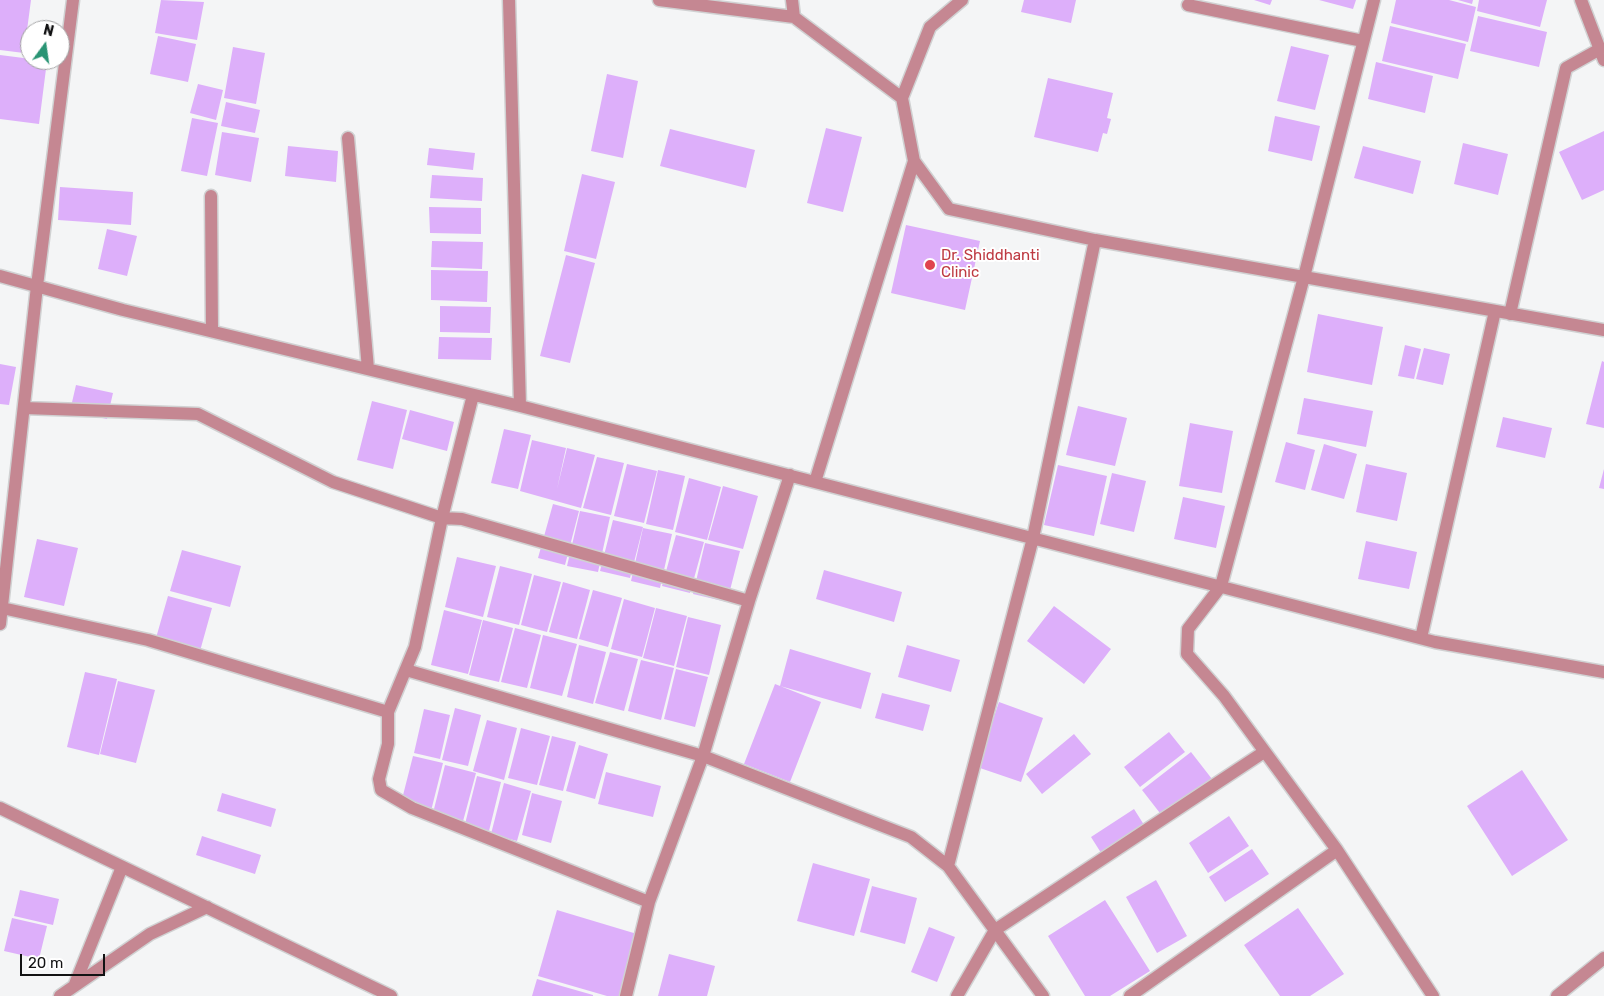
<!DOCTYPE html>
<style>
body{margin:0}
#map{position:relative;width:1604px;height:996px;overflow:hidden;background:#f4f5f6;font-family:Rubik,sans-serif}
canvas{display:block}
.north{position:absolute;left:20px;top:20px;width:50px;height:50px;box-sizing:border-box;background:#fff;border:1px solid #a0a0a1;border-radius:50%;rotate:14deg;font-size:14px;font-weight:700;line-height:20px;text-align:center;color:#121213}
.north::after{content:'';display:block;margin:auto;width:18px;height:22px;background:#299474;clip-path:polygon(50% 0,100% 100%,50% 72%,0 100%)}
.scale{position:absolute;left:20px;top:954px;width:85px;height:22px;box-sizing:border-box;border:2px solid #121213;border-top:0;padding-left:6px;font-size:15px;line-height:18px;white-space:nowrap;color:#121213;-webkit-text-stroke:4px #fff;paint-order:stroke}
</style>
<div id="map">
<canvas width="1604" height="996"></canvas>
<div class="north">N</div>
<div class="scale">20 m</div>
</div>
<script>
const g = document.querySelector('canvas').getContext('2d');
g.lineJoin = 'round';
function fillPath(path, color) { g.fillStyle = color; g.fill(path, 'evenodd'); }
const toPath = rows => new Path2D(rows.map(r => 'M' + r).join(''));
function trace(path, color, width, dash) { g.strokeStyle = color; g.lineWidth = width; g.lineCap = dash ? 'butt' : 'round'; g.setLineDash(dash || []); g.stroke(path); }
function write(font, color, halo, rows, align = 'center') {
  g.font = font + ' Rubik,sans-serif'; g.lineWidth = 4; g.setLineDash([]); g.textBaseline = 'middle'; g.strokeStyle = halo; g.fillStyle = color; for (const [text, x, y, turn = 0] of rows) {
    g.save(); g.translate(x, y); g.rotate((+turn || 0) * Math.PI / 180); g.textAlign = isNaN(turn) ? turn : align; if (halo) g.strokeText(text, 0, 0); g.fillText(text, 0, 0); g.restore();
  }
}
const building = toPath([
 [0,0,31,0,24,53,0,50],
 [161,0,204,2,197,40,155,33],
 [1024,0,1076,0,1071,23,1021,12],
 [1254,0,1272,0,1270,5],
 [1319,0,1356,0,1353,9],
 [1396,0,1449,0,1476,7,1468,42,1391,23],
 [1458,0,1473,0,1472,4],
 [1479,0,1547,0,1540,27,1477,11],
 [1478,16,1547,32,1539,67,1470,51],
 [1390,26,1466,44,1458,79,1382,61],
 [158,36,196,44,188,82,150,74],
 [1291,46,1329,55,1315,110,1277,101],
 [233,47,265,53,256,104,224,98],
 [0,55,47,61,39,124,0,119],
 [1376,62,1433,76,1425,113,1368,99],
 [607,74,638,81,623,158,591,151],
 [1048,78,1113,93,1107,118,1111,119,1107,134,1103,133,1098,152,1034,137],
 [198,84,223,90,216,120,190,113],
 [226,102,260,110,255,133,221,126],
 [1275,116,1320,126,1312,161,1268,151],
 [192,118,218,123,207,176,181,171],
 [826,128,862,137,843,212,807,203],
 [670,129,755,150,746,188,660,166],
 [1604,131,1604,190,1582,200,1559,152],
 [222,132,259,138,251,182,215,175],
 [1463,143,1508,154,1498,195,1454,184],
 [288,146,338,151,336,182,285,176],
 [1363,146,1421,161,1413,194,1354,178],
 [429,148,475,153,473,170,427,165],
 [582,174,615,182,596,259,564,251],
 [432,175,483,178,482,201,430,198],
 [60,187,133,192,131,225,58,220],
 [429,207,481,208,481,234,430,233],
 [906,225,980,241,965,310,891,293],
 [107,229,137,236,127,276,98,269],
 [432,241,483,242,482,269,431,267],
 [566,255,595,263,570,363,540,356],
 [431,270,488,271,487,302,431,300],
 [440,306,491,307,490,333,440,332],
 [1318,314,1383,327,1372,385,1307,372],
 [439,337,492,338,491,360,438,359],
 [1405,345,1421,349,1414,379,1398,376],
 [1424,348,1450,354,1443,385,1416,379],
 [1602,361,1604,362,1604,428,1586,424],
 [0,364,16,367,9,405,0,404],
 [76,385,113,393,107,419,70,411],
 [1304,398,1373,411,1366,447,1297,434],
 [372,401,407,410,393,469,357,460],
 [1078,406,1127,418,1115,466,1066,455],
 [410,410,454,422,447,451,402,439],
 [1503,417,1552,428,1545,458,1496,447],
 [1190,423,1233,431,1222,493,1179,486],
 [504,429,531,435,518,489,491,483],
 [532,440,566,448,557,489,567,448,595,455,581,508,520,491],
 [1286,442,1315,450,1305,490,1275,482],
 [1324,444,1357,454,1344,499,1311,490],
 [597,457,624,463,611,515,583,508],
 [627,464,657,471,644,523,614,516],
 [1366,464,1407,473,1397,521,1356,512],
 [1058,465,1107,476,1094,536,1044,525],
 [1604,469,1604,489,1599,488],
 [658,470,685,476,673,530,646,524],
 [1112,473,1146,481,1134,532,1100,524],
 [689,478,721,487,707,540,675,532],
 [723,486,758,496,743,549,708,540],
 [1183,497,1225,506,1216,548,1174,539],
 [553,504,579,511,565,565,538,558],
 [580,511,610,517,598,572,567,566],
 [613,520,643,527,630,578,600,571],
 [643,528,672,534,660,588,631,581],
 [676,535,704,542,690,593,662,586],
 [37,539,78,548,64,606,24,597],
 [1366,541,1417,552,1409,589,1358,579],
 [705,543,740,551,727,602,693,594],
 [182,550,241,566,230,607,170,591],
 [457,557,496,566,483,617,445,607],
 [500,566,532,574,519,625,487,617],
 [824,570,902,592,894,622,816,599],
 [534,575,561,582,547,632,521,625],
 [563,582,590,590,577,639,549,632],
 [593,590,622,598,608,647,579,639],
 [168,596,212,608,200,651,156,638],
 [624,599,655,608,642,657,611,649],
 [1054,606,1111,649,1084,684,1027,641],
 [656,608,687,616,674,666,643,658],
 [444,610,482,620,468,674,431,665],
 [688,617,721,625,709,675,676,667],
 [483,620,513,628,499,682,469,675],
 [515,628,541,635,527,688,501,682],
 [543,635,577,644,562,696,530,688],
 [579,645,606,652,593,704,567,697],
 [907,645,960,660,951,692,898,677],
 [790,649,871,673,861,709,780,686],
 [610,652,638,659,624,711,595,703],
 [641,660,674,668,661,720,628,711],
 [676,669,708,677,695,727,664,719],
 [85,672,117,679,99,755,67,747],
 [118,681,155,690,136,763,100,754],
 [775,684,821,702,790,782,744,764],
 [882,693,930,705,923,731,875,718],
 [999,702,1043,718,1021,782,977,767],
 [455,708,481,715,468,766,442,760],
 [424,709,450,715,440,759,414,753],
 [487,720,517,728,504,780,473,771],
 [521,728,550,736,537,785,508,778],
 [1169,732,1185,752,1140,787,1124,767],
 [1074,734,1091,754,1042,794,1026,774],
 [552,736,576,742,563,791,539,785],
 [579,745,608,754,595,799,566,791],
 [1191,752,1212,779,1163,817,1142,790],
 [413,756,443,763,430,815,400,807],
 [445,765,476,773,462,825,432,817],
 [1522,770,1568,840,1512,876,1467,806],
 [606,772,661,786,653,817,598,804],
 [477,776,501,782,489,831,465,824],
 [504,783,531,791,517,841,491,834],
 [222,793,276,809,271,827,217,811],
 [532,793,562,801,551,843,522,835],
 [1134,809,1146,828,1103,856,1091,837],
 [1229,816,1249,846,1208,873,1189,843],
 [202,836,261,855,255,874,196,855],
 [1252,849,1269,874,1225,902,1209,877],
 [813,863,870,879,854,936,797,921],
 [1156,880,1187,936,1157,953,1126,897],
 [872,886,917,898,905,944,860,932],
 [20,890,59,899,53,925,14,916],
 [1105,900,1150,971,1110,996,1085,996,1048,936],
 [1298,908,1344,974,1310,996,1280,996,1244,945],
 [557,910,637,934,619,996,607,996,538,976],
 [12,918,47,926,39,959,4,951],
 [929,927,955,937,937,982,911,972],
 [669,954,715,966,707,996,658,996],
 [537,979,593,995,593,996,532,996]
]);
const minor = toPath([
 [509,0,520,406],
 [659,0,794,17,902,98],
 [792,0,794,17],
 [962,0,930,27,902,98,914,161,949,209,1095,240,1604,330],
 [1374,0,1304,277,1221,586,1188,629,1187,654,1224,696,1337,850,1433,996],
 [1581,0,1604,60],
 [1188,5,1363,41],
 [348,138,368,369],
 [211,196,212,331],
 [0,276,123,310,520,406,1435,642,1604,672],
 [1510,314,1566,68,1600,49],
 [473,395,442,518,415,647,388,712,388,744,379,779,381,790,412,808,649,902],
 [24,408,198,414,333,482,442,518,462,519,749,601],
 [815,482,914,161],
 [2,608,148,640,388,712],
 [0,624,37,286,73,0],
 [1421,638,1495,311],
 [406,670,703,756,911,837,948,866],
 [0,808,391,996],
 [75,984,122,867],
 [60,996,150,934,207,907],
 [626,996,649,902,703,756,749,601,790,475],
 [957,996,995,930,1264,752],
 [1043,996,948,866,1033,538,1095,240],
 [1130,996,1337,850],
 [1557,996,1604,958]
]);
const markers = [
 [930,265,6,"#e0444e"]
];
const healthNames = [
 ["Dr. Shiddhanti",941,256],
 ["Clinic",941,273]
];
fillPath(building, '#ddaffa');
trace(minor, '#d0d1d2', 15);
trace(minor, '#c58792', 12);
for (const [x, y, r, color] of markers) { const dot = new Path2D(); dot.arc(x, y, r, 0, 2 * Math.PI); g.fillStyle = color; g.fill(dot); trace(dot, '#fff', 2); }
write('15px', '#be3a42', '#fff', healthNames, 'left');
</script>
